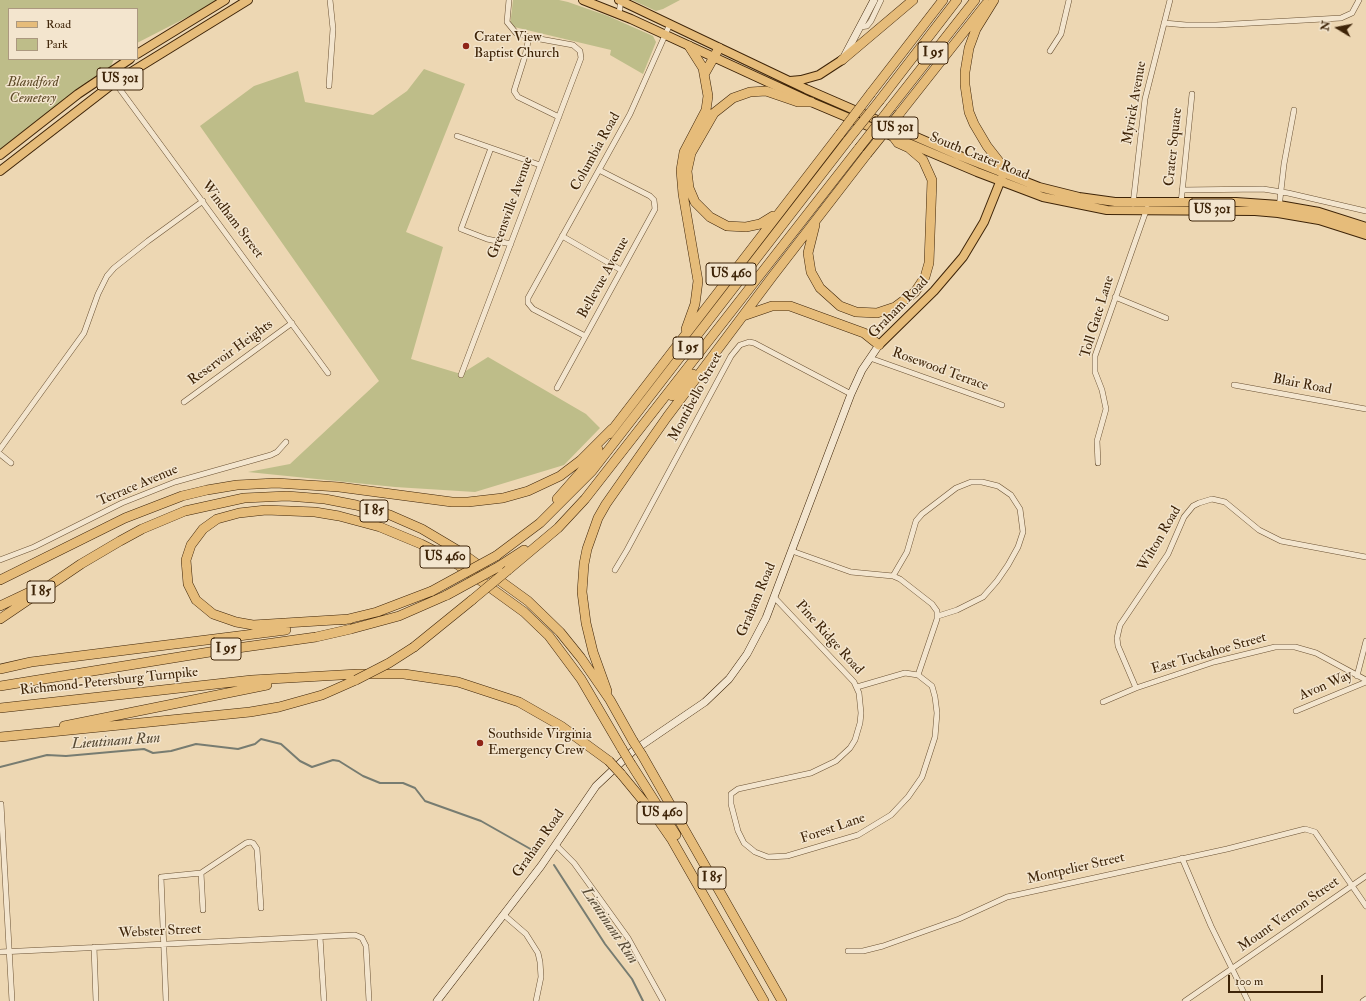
<!DOCTYPE html>
<style>
body{margin:0}
#map{position:relative;width:1366px;height:1001px;overflow:hidden;background:#edd7b3;font-family:"IM FELL Double Pica",serif}
canvas{display:block}
.legend{position:absolute;left:8px;top:8px;width:130px;height:52px;box-sizing:border-box;background:#f3e5ce;border:1px solid #ab987f;margin:0;padding:5px 7px;list-style:none;font-size:12px;color:#3e2408}
.legend li{display:flex;align-items:center;gap:8px;height:20px}
.legend b{width:20px;border:1px solid #ab987f}
.north{position:absolute;left:1318px;top:8px;width:40px;height:40px;-webkit-text-stroke:3px #f3e5ce;paint-order:stroke;rotate:280deg;font-size:11px;font-weight:700;line-height:16px;text-align:center;color:#3e2408}
.north::after{content:'';display:block;margin:auto;width:14px;height:18px;background:#3e2408;clip-path:polygon(50% 0,100% 100%,50% 72%,0 100%)}
.scale{position:absolute;left:1228px;top:975px;width:95px;height:18px;box-sizing:border-box;border:2px solid #3e2408;border-top:0;padding-left:5px;font-size:12px;line-height:14px;white-space:nowrap;color:#3e2408;-webkit-text-stroke:3px #f3e5ce;paint-order:stroke}
</style>
<div id="map">
<canvas width="1366" height="1001"></canvas>
<ul class="legend">
<li><b style="height:5px;background:#e6bc7a"></b>Road</li>
<li><b style="height:11px;background:#bebd89"></b>Park</li>
</ul>
<div class="north">N</div>
<div class="scale">100 m</div>
</div>
<script>
const g = document.querySelector('canvas').getContext('2d');
g.lineJoin = 'round';
function fillPath(path, color) { g.fillStyle = color; g.fill(path, 'evenodd'); }
const toPath = rows => new Path2D(rows.map(r => 'M' + r).join(''));
function trace(path, color, width, dash) { g.strokeStyle = color; g.lineWidth = width; g.lineCap = dash ? 'butt' : 'round'; g.setLineDash(dash || []); g.stroke(path); }
function write(font, color, halo, rows, align = 'center') {
  g.font = font + ' "IM FELL Double Pica",serif'; g.lineWidth = 3; g.setLineDash([]); g.textBaseline = 'middle'; g.strokeStyle = halo; g.fillStyle = color; for (const [text, x, y, turn = 0] of rows) {
    g.save(); g.translate(x, y); g.rotate((+turn || 0) * Math.PI / 180); g.textAlign = isNaN(turn) ? turn : align; if (halo) g.strokeText(text, 0, 0); g.fillText(text, 0, 0); g.restore();
  }
}
const green = toPath([
 [0,0,216,0,207,7,137,43,137,9,9,9,9,59,114,59,108,73,0,159],
 [513,0,559,0,568,2,608,16,653,36,656,42,643,74,610,55,611,50,510,26],
 [632,0,680,0,663,9,656,11],
 [424,69,465,84,406,232,443,247,411,359,461,374,488,357,586,414,600,428,564,465,475,492,395,487,248,472,290,464,379,381,200,126,254,86,298,71,305,102,373,115,407,91]
]);
const stream = toPath([
 [0,767,47,755,66,756,144,749,153,753,171,751,196,744,238,749,255,744,261,739,281,744,300,761,312,767,333,760,339,761,363,776,380,783,403,783,415,788,425,801,481,821,534,851],
 [554,865,605,944,632,979,643,1001]
]);
const minor = toPath([
 [619,13,621,0],
 [1164,23,1186,25,1216,25,1341,18,1352,13,1359,0],
 [860,27,867,26,871,21,881,0],
 [529,37,525,56,514,91,518,97,559,117],
 [1050,51,1061,34,1069,0],
 [108,73,328,373],
 [329,86,333,29,330,0],
 [457,136,540,165],
 [491,148,461,229,487,239,511,244],
 [1182,190,1263,189,1288,193,1366,211],
 [1181,203,1192,94],
 [1133,204,1145,99,1170,0],
 [1279,208,1284,164,1294,110],
 [562,236,621,270],
 [1115,297,1166,318],
 [585,336,533,309,528,303,528,298,630,114,670,24],
 [870,358,1002,405],
 [461,375,581,58,580,51,573,45,529,37,516,33,507,22,509,0],
 [1234,385,1366,409],
 [557,388,655,209,654,200,650,196,599,170],
 [184,402,292,323],
 [0,449,84,333,98,294,107,276,114,268,148,241,203,201],
 [0,454,11,463],
 [1098,463,1097,441,1106,409,1102,390,1095,372,1095,356,1147,208],
 [792,551,851,572,893,576,900,579,932,604,937,611,937,619,918,675],
 [0,560,34,547,122,503,175,482,271,455,277,452,286,442],
 [615,570,627,550,731,356,740,345,749,342,754,343,851,394],
 [893,576,907,552,916,521,922,514,956,488,971,482,982,482,998,486,1011,495,1020,509,1023,532,1018,547,1008,565,997,581,983,597,957,610,938,616],
 [774,597,854,682,859,693,861,713,860,723,855,740,850,748,836,761,811,773,738,789,731,794,731,804,738,831,744,843,755,852,768,857,787,856,858,835,891,815,908,797,922,777,935,737,937,713,935,697,932,686,918,675,905,673,857,687],
 [1357,676,1366,641],
 [1136,688,1118,646,1117,638,1120,625,1168,554,1184,517,1193,506,1199,503,1212,499,1225,502,1259,530,1281,541,1366,557],
 [1103,702,1136,688,1214,662,1275,647,1295,647,1316,653,1366,680],
 [1296,711,1366,682],
 [1,804,12,1001],
 [556,845,574,863,628,938,663,1001],
 [1182,858,1211,926,1248,1001],
 [203,910,201,873,246,843,250,842,253,843,257,849,261,908],
 [504,915,526,934,538,953,540,962,541,977,536,1001],
 [320,937,324,1001],
 [94,947,96,1001],
 [848,951,863,951,883,946,959,919,1007,897,1227,849,1305,829,1315,832,1366,906],
 [0,952,355,935,362,938,366,946,369,1001],
 [166,1001,161,877,201,873],
 [1185,1001,1366,876],
 [1363,1001,1366,999]
]);
const secondary = toPath([
 [845,55,874,0],
 [437,1001,541,866,596,786,633,751,705,702,729,679,747,654,766,618,851,394,862,370,879,345]
]);
const primary = toPath([
 [583,0,631,19,811,102,977,172,1043,197,1107,210,1255,211,1278,213,1319,220,1366,235],
 [619,0,806,89,960,156,1039,187,1079,197,1115,202,1236,202,1279,205,1319,212,1366,227],
 [137,54,225,0],
 [790,81,801,80,819,75,842,60],
 [0,155,78,94,130,59],
 [0,171,115,82,248,0],
 [879,345,934,291,963,257,984,222,1002,177]
]);
const motorway = toPath([
 [994,0,976,29,969,48,965,72,965,85,969,112,974,124,987,146,1001,164,1003,173],
 [842,60,913,0],
 [705,73,719,48],
 [871,93,943,0],
 [880,100,957,0],
 [891,107,975,0],
 [900,113,986,4],
 [773,216,760,224,746,227,727,226,710,217,695,202,689,188,687,171,691,153,714,113,733,98,750,92,766,91,798,102,811,102],
 [815,225,808,253,811,272,820,288,840,306,856,312,877,313,895,307,915,292,925,277,929,263,932,180,923,160,909,148,898,143,892,135],
 [743,316,772,306,790,306,864,333,879,345],
 [686,329,695,304,698,281,683,194,681,170,684,152,706,110,708,96,703,68,689,46],
 [672,396,693,374],
 [609,434,840,134],
 [557,499,586,466,598,449],
 [496,556,540,523,592,471,848,140],
 [498,567,524,550],
 [508,570,558,528,585,499,859,148],
 [0,580,125,518,182,496,207,490,237,485,276,483,339,487,452,502,468,502,503,498,528,491,560,476,581,460,612,429],
 [0,606,36,589],
 [0,619,81,564,120,541,142,529,185,511,244,498,287,496,325,499,356,505,390,515,422,529,459,551,528,601,560,632,581,658,610,700,633,741],
 [350,619,253,625,236,622,213,614,196,600,188,584,186,560,191,545,203,529,217,519,239,513,266,510,315,512,339,516,380,527,421,544,445,556,477,578,524,612,549,636,581,679,622,749],
 [344,620,377,612,432,591],
 [414,647,472,600],
 [0,669,31,662,286,630],
 [0,686,216,651,316,637,351,629,399,616,447,595],
 [607,691,593,652,586,623,582,592,584,564,587,549,598,518,606,504,667,417,772,277,867,154],
 [0,708,252,680,358,674,404,674,458,682,519,702,561,726,609,761],
 [64,726,267,685],
 [0,737,250,712,279,707,322,695,356,680],
 [642,755,782,1001],
 [631,764,676,835],
 [621,774,654,814,672,840,764,1001]
]);
const motorwayBridge = toPath([
 [840,134,871,93],
 [848,140,880,100],
 [859,148,891,107],
 [867,154,900,113],
 [432,591,496,556],
 [447,595,498,567],
 [472,600,508,570],
 [356,680,389,663,414,647],
 [633,741,642,755],
 [622,749,631,764],
 [609,761,621,774]
]);
const markers = [
 [466,46,4,"#8f2418"],
 [480,743,4,"#8f2418"]
];
const shields = [
 [933,53,30],
 [120,79,46],
 [895,128,46],
 [1212,210,46],
 [731,274,50],
 [688,348,30],
 [374,511,28],
 [445,557,50],
 [41,592,28],
 [226,649,30],
 [662,813,50],
 [712,878,28]
];
const shieldNames = [
 ["I 95",933,53],
 ["US 301",120,79],
 ["US 301",895,128],
 ["US 301",1212,210],
 ["US 460",731,274],
 ["I 95",688,348],
 ["I 85",374,511],
 ["US 460",445,557],
 ["I 85",41,592],
 ["I 95",226,649],
 ["US 460",662,813],
 ["I 85",712,878]
];
const poiNames = [
 ["Crater View",474,38],
 ["Baptist Church",474,54],
 ["Southside Virginia",488,735],
 ["Emergency Crew",488,751]
];
const parkNames = [
 ["Blandford",33,83],
 ["Cemetery",33,99]
];
const streetNames = [
 ["Myrick Avenue",1135,103,-80],
 ["Crater Square",1174,147,-84],
 ["Columbia Road",596,152,-61],
 ["South Crater Road",979,157,22],
 ["Greensville Avenue",511,208,-70],
 ["Windham Street",232,220,53],
 ["Bellevue Avenue",604,278,-61],
 ["Graham Road",899,308,-46],
 ["Toll Gate Lane",1098,317,-73],
 ["Reservoir Heights",231,353,-36],
 ["Rosewood Terrace",940,370,20],
 ["Blair Road",1302,385,11],
 ["Montibello Street",696,397,-62],
 ["Terrace Avenue",138,486,-23],
 ["Wilton Road",1160,539,-60],
 ["Graham Road",757,600,-67],
 ["Pine Ridge Road",829,638,48],
 ["East Tuckahoe Street",1209,654,-16],
 ["Richmond-Petersburg Turnpike",109,682,-6],
 ["Avon Way",1326,686,-23],
 ["Forest Lane",833,829,-19],
 ["Graham Road",539,844,-55],
 ["Montpelier Street",1076,869,-13],
 ["Mount Vernon Street",1289,915,-35],
 ["Webster Street",160,932,-3]
];
const waterNames = [
 ["Lieutinant Run",116,742,-4],
 ["Lieutinant Run",609,926,56]
];
fillPath(green, '#bebd89');
trace(stream, '#777c71', 2);
trace(minor, '#6a5133', 6);
trace(secondary, '#3e2408', 8);
trace(primary, '#3e2408', 10);
trace(motorway, '#3e2408', 10);
trace(minor, '#f3e5ce', 5);
trace(secondary, '#f3e5ce', 7);
trace(primary, '#e6bc7a', 8);
trace(motorway, '#e6bc7a', 9);
trace(motorwayBridge, '#3e2408', 10, []);
trace(motorwayBridge, '#e6bc7a', 9);
for (const [x, y, r, color] of markers) { const dot = new Path2D(); dot.arc(x, y, r, 0, 2 * Math.PI); g.fillStyle = color; g.fill(dot); trace(dot, '#f3e5ce', 1.5); }
for (const [x, y, w] of shields) { const box = new Path2D(); box.roundRect(x - w / 2, y - 11, w, 22, 3); g.fillStyle = '#f3e5ce'; g.fill(box); trace(box, '#3e2408', 1); }
write('bold 13px', '#3e2408', null, shieldNames);
write('14px', '#3e2408', '#f3e5ce', poiNames, 'left');
write('italic 14px', '#5e4a28', '#f3e5ce', parkNames);
write('14px', '#3e2408', '#f3e5ce', streetNames);
write('italic 15px', '#564934', '#f3e5ce', waterNames);
</script>
